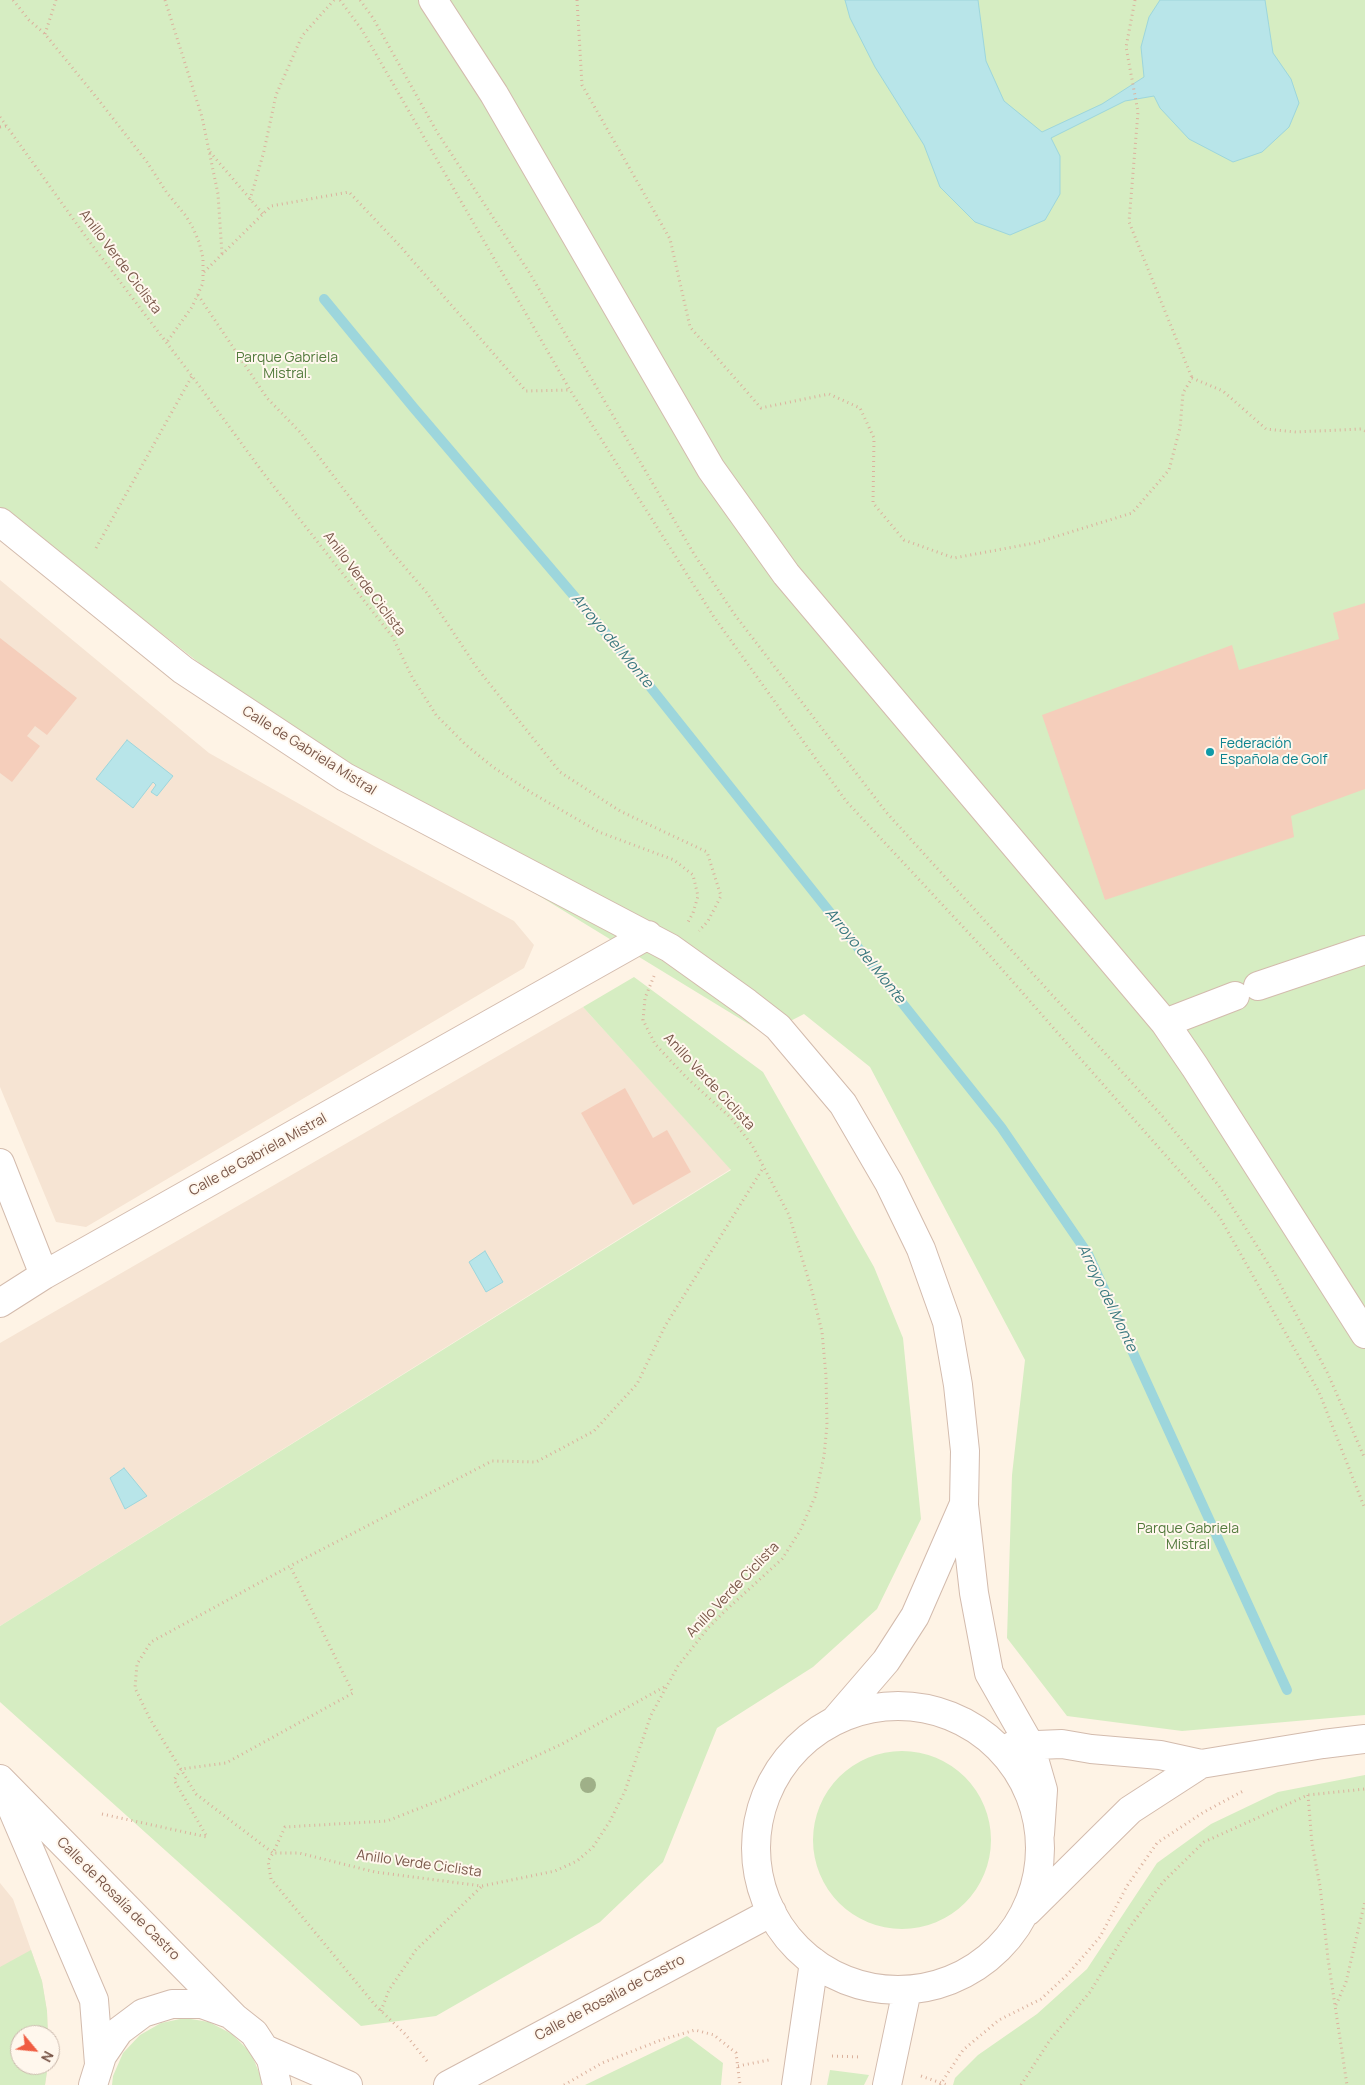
<!DOCTYPE html>
<meta charset="utf-8">
<style>
body{margin:0}
#map{position:relative;width:1365px;height:2085px;overflow:hidden;background:#fef3e5;font-family:Manrope,sans-serif}
canvas{display:block}
.north{position:absolute;left:10px;top:2025px;width:50px;height:50px;box-sizing:border-box;background:#fff7ed;border:1px solid #c9b7ab;border-radius:50%;rotate:118deg;font-size:14px;font-weight:700;line-height:20px;text-align:center;color:#795648}
.north::after{content:'';display:block;margin:auto;width:18px;height:22px;background:#f05d42;clip-path:polygon(50% 0,100% 100%,50% 72%,0 100%)}
</style>
<div id="map">
<canvas width="1365" height="2085"></canvas>
<div class="north">N</div>
</div>
<script>
const g = document.querySelector('canvas').getContext('2d');
g.lineJoin = 'round';
function fillPath(path, color) { g.fillStyle = color; g.fill(path, 'evenodd'); }
const toPath = rows => new Path2D(rows.map(r => 'M' + r).join(''));
function trace(path, color, width, dash) { g.strokeStyle = color; g.lineWidth = width; g.lineCap = dash ? 'butt' : 'round'; g.setLineDash(dash || []); g.stroke(path); }
function write(font, color, halo, rows, align = 'center') {
  g.font = font + ' Manrope,sans-serif'; g.lineWidth = 4; g.setLineDash([]); g.textBaseline = 'middle'; g.strokeStyle = halo; g.fillStyle = color; for (const [text, x, y, turn = 0] of rows) {
    g.save(); g.translate(x, y); g.rotate((+turn || 0) * Math.PI / 180); g.textAlign = isNaN(turn) ? turn : align; if (halo) g.strokeText(text, 0, 0); g.fillText(text, 0, 0); g.restore();
  }
}
const residential = toPath([
 [0,580,209,753,374,846,514,921,534,945,524,968,86,1227,56,1222,0,1087],
 [583,1007,731,1169,0,1626,0,1343],
 [0,1883,13,1899,42,1981,47,2011,48,2035,20,2035,20,2065,48,2065,45,2085,0,2085]
]);
const green = toPath([
 [0,0,1365,0,1365,1715,1182,1731,1067,1716,1007,1638,1012,1475,1025,1360,870,1067,804,1014,765,1034,345,777,0,507],
 [634,977,763,1072,874,1267,903,1338,921,1519,877,1609,813,1667,717,1728,663,1862,600,1922,436,2016,361,2026,0,1702,0,1626,731,1170,583,1007],
 '813 1840a89 89 0 1 1 178 0a89 89 0 1 1-178 0Z',
 [1365,1775,1365,2085,953,2085,955,2078,978,2055,1037,2014,1087,1969,1157,1863,1211,1824,1278,1792],
 [31,1950,42,1981,47,2011,48,2035,20,2035,20,2065,48,2065,45,2085,0,2085,0,1967],
 [185,2018,209,2022,232,2034,251,2053,261,2077,261,2085,112,2085,113,2076,123,2053,140,2035,161,2023],
 [687,2036,723,2063,721,2085,585,2085],
 [830,2070,869,2075,864,2085,827,2085]
]);
const water = toPath([
 [845,0,978,0,986,61,1004,101,1042,132,1102,104,1144,77,1141,47,1149,17,1160,0,1265,0,1273,53,1291,79,1299,103,1289,127,1262,152,1233,162,1189,139,1160,108,1154,96,1125,101,1051,138,1060,156,1060,194,1045,220,1010,235,975,222,940,187,924,145,875,67,850,18,845,0],
 [127,740,173,776,157,796,151,792,156,785,153,782,133,808,96,779,127,740],
 [485,1251,503,1282,486,1292,469,1262,485,1251],
 [124,1468,147,1496,125,1509,110,1478,124,1468]
]);
const stream = toPath([
 [324,299,413,407,632,664,1001,1127,1088,1254,1287,1690]
]);
const building = toPath([
 [1365,603,1365,789,1291,816,1294,837,1105,900,1042,715,1232,645,1239,670,1339,639,1333,613],
 [0,638,77,698,47,735,35,726,27,736,40,746,12,782,0,773],
 [625,1088,653,1138,667,1130,691,1172,633,1205,581,1113]
]);
const path = toPath([
 [13,0,29,20,45,34,101,103,147,162,167,193,186,216,193,228,199,242,203,258,203,283,192,307,167,342],
 [165,0,202,117,218,194,222,254],
 [340,0,362,30,570,390,714,617,846,801,991,957,1219,1216,1319,1392,1365,1509],
 [360,0,373,18,437,132,529,272,694,554,735,615,886,812,1163,1117,1219,1186,1274,1273,1328,1374,1365,1459],
 [577,0,582,85,670,239,690,327,761,408,829,394,860,408,874,438,873,503,904,540,954,558,1035,543,1132,513,1169,470,1180,428,1183,393,1192,378,1223,391,1266,429,1296,432,1361,429,1365,431],
 [1135,0,1126,47,1138,112,1129,222,1192,378],
 [45,34,56,0],
 [0,117,89,241,192,376,264,474,392,636,412,677,436,715,466,745,493,767,532,793,599,832,674,860,693,875,698,896,693,913,688,922],
 [0,127,6,126],
 [210,152,263,214],
 [250,200,264,151,276,95,302,36,334,0],
 [204,272,271,206,349,192,400,246,526,391,570,390],
 [198,295,267,398,300,432,390,550,427,593,477,668,560,772,620,811,707,852,721,896,708,921,699,931],
 [96,548,192,376],
 [664,1687,562,1744,448,1797,387,1821,285,1827,273,1853,196,1794,150,1719,135,1688,137,1664,151,1642,290,1566,492,1461,536,1462,594,1431,637,1384,665,1326,763,1168],
 [1308,1795,1312,1844,1320,1886,1328,1959,1347,2085],
 [102,1814,207,1837,174,1780,181,1769,226,1763,353,1693,290,1566],
 [1336,2005,1346,1982,1365,1901],
 [381,2011,389,1990,416,1950,482,1886],
 [832,2056,861,2057],
 [427,2061,405,2034,375,2005,271,1879,268,1861,273,1853,299,1853,375,1872,482,1886,555,1871,577,1861,593,1847,610,1821,625,1791,651,1715,678,1666,708,1628,725,1611,782,1559,800,1531,815,1497,824,1456,827,1425,826,1376,822,1332,812,1291,789,1215,752,1145,731,1118,686,1077,655,1044,643,1020,645,998,654,976],
 [738,2066,769,2060],
 [921,2076,947,2085],
 [564,2085,602,2063,661,2040,695,2030,714,2035,736,2053,740,2085],
 [940,2085,963,2050,999,2020,1041,1999,1067,1975,1100,1937,1127,1886,1157,1843,1204,1812,1245,1790],
 [1021,2085,1050,2040,1090,1992,1127,1931,1163,1882,1204,1842,1308,1795,1365,1789]
]);
const minor = toPath([
 [433,0,494,94,711,469,786,574,1165,1023,1195,1067,1365,1334],
 [0,522,183,670,345,777,670,948,747,1003,778,1027,843,1104,889,1183,921,1249,947,1322,958,1385,965,1451,964,1505,974,1593,989,1673,1030,1745,1043,1790,1040,1834],
 [1258,986,1365,950],
 [1165,1023,1235,996],
 [0,1163,44,1275],
 [0,1303,44,1275,648,935],
 '756 1848a142 142 0 1 1 284 0a142 142 0 1 1-284 0Z',
 [836,1719,886,1661,915,1616,963,1506],
 [1012,1746,1062,1744,1091,1749,1160,1755,1201,1764,1323,1744,1365,1739],
 [0,1779,236,2019],
 [5,1792,94,2000,99,2064],
 [1028,1911,1130,1810,1201,1764],
 [265,2049,348,2085],
 [93,2085,102,2056,119,2031,143,2013,172,2004,202,2004,230,2014,254,2033,271,2059,277,2085],
 [448,2085,772,1912],
 [796,2085,814,1962],
 [887,2085,907,1990]
]);
const trees = [
 [588,1785]
];
const markers = [
 [1210,752,5,"#0f9aa8"]
];
const streetNames = [
 ["Anillo Verde Ciclista",120,262,53],
 ["Anillo Verde Ciclista",364,584,53],
 ["Calle de Gabriela Mistral",309,751,32],
 ["Anillo Verde Ciclista",709,1082,47],
 ["Calle de Gabriela Mistral",258,1155,-29],
 ["Anillo Verde Ciclista",733,1590,-46],
 ["Anillo Verde Ciclista",419,1864,8],
 ["Calle de Rosalía de Castro",118,1899,45],
 ["Calle de Rosalía de Castro",610,1998,-28]
];
const parkNames = [
 ["Parque Gabriela",287,358],
 ["Mistral.",287,374],
 ["Parque Gabriela",1188,1529],
 ["Mistral",1188,1545]
];
const cultureNames = [
 ["Federación",1220,744],
 ["Española de Golf",1220,760]
];
const waterNames = [
 ["Arroyo del Monte",612,641,50],
 ["Arroyo del Monte",865,956,51],
 ["Arroyo del Monte",1107,1298,64]
];
fillPath(residential, '#f6e4d3');
fillPath(green, '#d6edc2');
fillPath(water, '#b8e5e9');
trace(water, '#9dd6dc', 1);
trace(stream, '#9dd6dc', 10);
fillPath(building, '#f5cebb');
trace(minor, '#d3bbad', 30);
trace(path, '#dbb19d', 3, [1, 4]);
trace(minor, '#fff', 28);
g.fillStyle = '#9fb088';
for (const [x, y] of trees) { g.beginPath(); g.arc(x, y, 8, 0, 2 * Math.PI); g.fill(); }
for (const [x, y, r, color] of markers) { const dot = new Path2D(); dot.arc(x, y, r, 0, 2 * Math.PI); g.fillStyle = color; g.fill(dot); trace(dot, '#fff7ed', 2); }
write('14px', '#795648', '#fff7ed', streetNames);
write('14px', '#527a3c', '#fff7ed', parkNames);
write('14px', '#0d838f', '#fff7ed', cultureNames, 'left');
write('italic 15px', '#3a787f', '#fff7ed', waterNames);
</script>
